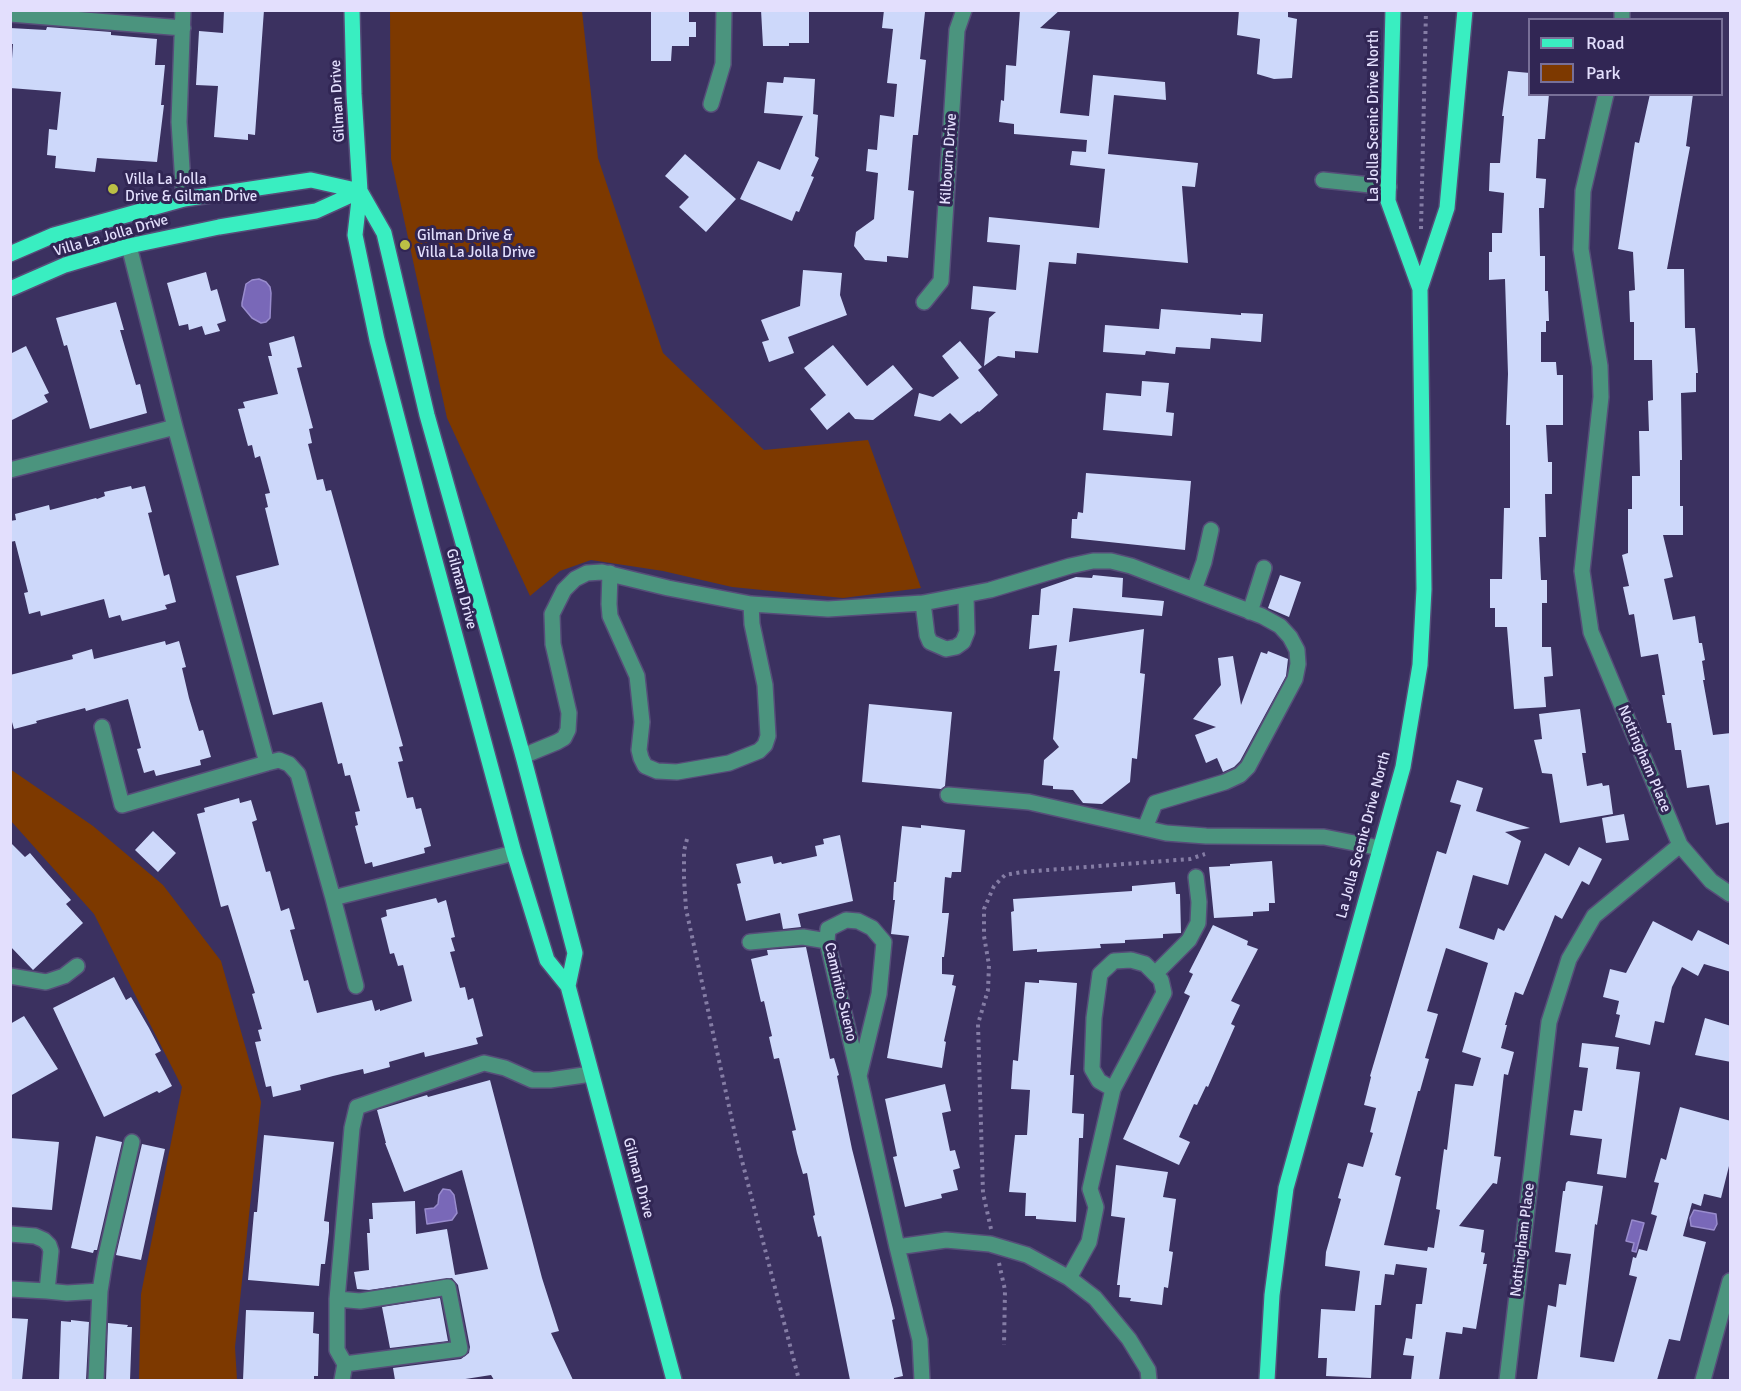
<!DOCTYPE html>
<style>
body{margin:0}
#map{position:relative;width:1741px;height:1391px;overflow:hidden;background:#3b3160;font-family:Signika,sans-serif}
canvas{display:block}
.frame{position:absolute;inset:0;border:12px solid #e3dffd;pointer-events:none}
.legend{position:absolute;left:1528px;top:18px;width:195px;height:78px;box-sizing:border-box;background:#312654;border:2px solid #787098;margin:0;padding:8px 10px;list-style:none;font-size:18px;color:#e3dffd}
.legend li{display:flex;align-items:center;gap:12px;height:30px}
.legend b{width:30px;border:2px solid #787098}
</style>
<div id="map">
<canvas width="1741" height="1391"></canvas>
<div class="frame"></div>
<ul class="legend">
<li><b style="height:8px;background:#39eec1"></b>Road</li>
<li><b style="height:16px;background:#7d3900"></b>Park</li>
</ul>
</div>
<script>
const g = document.querySelector('canvas').getContext('2d');
g.lineJoin = 'round';
function fillPath(path, color) { g.fillStyle = color; g.fill(path, 'evenodd'); }
const toPath = rows => new Path2D(rows.map(r => 'M' + r).join(''));
function trace(path, color, width, dash) { g.strokeStyle = color; g.lineWidth = width; g.lineCap = dash ? 'butt' : 'round'; g.setLineDash(dash || []); g.stroke(path); }
function write(font, color, halo, rows, align = 'center') {
  g.font = font + ' Signika,sans-serif'; g.lineWidth = 6; g.setLineDash([]); g.textBaseline = 'middle'; g.strokeStyle = halo; g.fillStyle = color; for (const [text, x, y, turn = 0] of rows) {
    g.save(); g.translate(x, y); g.rotate((+turn || 0) * Math.PI / 180); g.textAlign = isNaN(turn) ? turn : align; if (halo) g.strokeText(text, 0, 0); g.fillText(text, 0, 0); g.restore();
  }
}
const green = toPath([
 [390,11,582,11,598,158,663,353,764,450,868,440,921,588,843,598,732,587,663,571,591,560,560,571,530,596,447,418,391,159],
 [10,769,93,826,163,885,221,961,261,1102,235,1347,237,1380,139,1380,141,1294,182,1087,94,914,11,821]
]);
const water = toPath([
 [259,279,266,282,270,287,271,293,270,318,266,322,261,323,252,318,242,306,242,303,246,284,252,280,259,279],
 [443,1189,450,1190,454,1195,457,1213,452,1220,427,1224,425,1209,434,1208,438,1204,439,1195,443,1189],
 [1694,1210,1716,1214,1717,1224,1714,1230,1691,1226,1690,1218,1694,1210],
 [1632,1220,1644,1223,1636,1252,1632,1251,1634,1243,1626,1241,1632,1220]
]);
const building = toPath([
 [224,10,264,10,255,135,248,134,248,140,214,137,218,86,196,85,199,31,223,33],
 [651,10,689,10,689,22,696,22,696,37,689,37,689,46,672,46,671,61,651,61],
 [761,10,809,10,809,43,789,43,789,46,763,46],
 [884,10,925,12,920,59,926,60,918,135,913,135,908,190,914,191,908,258,887,256,887,262,865,260,854,246,856,232,874,219,878,173,866,171,868,149,877,150,880,115,894,117,897,84,887,83,893,29,882,28],
 [1020,10,1060,10,1040,28,1070,31,1060,113,1089,116,1093,75,1165,82,1166,100,1114,95,1108,154,1198,163,1195,187,1182,186,1188,263,1077,253,1076,264,1049,262,1038,353,1015,351,1015,358,998,356,984,366,989,318,996,312,971,309,973,286,1016,290,1020,245,987,242,989,217,1099,228,1105,169,1070,165,1072,151,1086,152,1087,140,1014,134,1014,124,999,122,1001,100,1004,101,1006,65,1016,66],
 [1239,10,1288,10,1288,17,1297,19,1292,78,1274,79,1257,74,1260,39,1237,35],
 [47,27,111,32,111,35,157,39,155,65,165,65,161,105,164,105,157,162,97,158,95,172,55,168,56,156,47,155,49,129,57,130,61,92,10,88,13,44,10,44,10,28,46,30],
 [1508,71,1530,73,1530,94,1549,94,1545,139,1538,139,1536,178,1546,179,1544,208,1539,208,1540,256,1545,256,1545,291,1548,291,1549,321,1546,321,1546,332,1541,332,1541,362,1556,362,1557,375,1563,375,1563,425,1546,425,1548,462,1552,462,1552,494,1545,494,1546,537,1539,537,1541,580,1547,580,1547,603,1542,603,1542,647,1551,647,1553,676,1544,677,1546,707,1514,709,1507,627,1495,627,1495,608,1490,608,1490,579,1502,579,1504,508,1510,508,1510,425,1506,425,1508,374,1505,279,1489,280,1489,252,1492,252,1492,233,1502,233,1504,193,1489,191,1490,163,1500,163,1504,116,1502,116],
 [784,77,815,79,813,114,818,115,815,156,819,158,811,176,814,177,799,212,796,211,792,221,740,199,758,161,780,170,803,116,764,113,767,82,783,83],
 [1650,94,1693,94,1686,146,1690,147,1667,269,1684,269,1685,328,1695,328,1698,373,1696,373,1696,392,1681,393,1682,460,1680,460,1680,506,1683,506,1683,535,1663,535,1673,577,1664,579,1673,620,1695,616,1699,643,1702,643,1705,660,1702,661,1705,680,1703,680,1713,735,1731,733,1731,822,1716,825,1709,785,1687,788,1681,750,1675,750,1671,723,1667,723,1662,695,1665,695,1658,654,1641,657,1634,614,1629,615,1623,587,1629,586,1622,555,1628,553,1628,509,1632,509,1632,476,1640,476,1639,431,1649,431,1648,401,1653,400,1652,360,1634,360,1634,322,1630,322,1629,291,1635,290,1633,252,1618,249,1635,142,1639,143],
 [685,154,736,199,706,232,679,207,689,197,665,176],
 [803,270,842,273,840,295,847,315,788,337,794,353,769,362,762,342,769,340,761,320,800,306],
 [206,272,211,291,217,289,226,321,217,324,220,331,205,335,202,326,189,330,188,324,179,326,167,283],
 [116,302,124,330,120,330,131,368,136,385,140,384,147,413,90,429,67,345,64,346,56,318],
 [1161,309,1241,315,1241,313,1263,314,1261,342,1211,338,1210,349,1176,347,1175,354,1146,351,1145,355,1103,352,1105,325,1159,329],
 [294,336,302,367,297,368,313,428,309,429,312,443,308,444,317,480,323,479,326,491,331,490,403,746,399,747,403,761,398,762,407,798,413,797,416,809,421,808,431,846,424,848,425,853,373,867,372,862,365,864,355,826,358,825,355,812,360,811,350,775,345,776,342,763,338,764,322,702,273,715,236,576,279,565,265,508,268,507,265,494,270,493,260,456,255,458,252,445,248,446,238,409,245,408,243,402,278,394,268,356,272,356,269,343],
 [960,341,982,367,978,370,998,395,979,412,978,411,961,424,950,413,940,421,914,416,919,393,933,397,959,378,942,356],
 [833,345,867,386,893,365,913,389,873,420,855,419,849,412,827,430,810,409,826,395,804,368],
 [26,346,49,393,44,395,48,402,10,421,10,354],
 [1142,381,1169,383,1166,412,1174,413,1172,436,1103,430,1106,393,1141,396],
 [1086,473,1191,481,1185,550,1071,538,1072,519,1077,519,1078,512,1083,513],
 [131,486,132,489,145,486,152,512,148,513,164,576,169,574,176,602,165,605,167,609,122,621,120,615,109,618,104,599,41,616,40,611,29,614,24,593,28,592,15,541,10,542,10,521,16,520,15,514,49,505,50,510,96,498,97,499,105,496,104,492],
 [1093,575,1123,578,1122,597,1164,601,1162,616,1073,608,1069,642,1144,629,1140,673,1145,674,1137,759,1132,758,1130,782,1102,804,1083,803,1073,790,1053,789,1053,786,1042,785,1044,760,1059,747,1053,739,1060,671,1054,671,1057,645,1029,649,1032,615,1039,615,1041,589,1076,577,1092,578],
 [1280,575,1301,582,1289,617,1268,608],
 [165,641,166,645,179,641,186,667,182,668,189,698,199,731,203,730,211,757,200,760,201,765,156,776,154,770,144,773,137,749,141,748,128,699,86,711,85,708,36,721,37,723,14,729,10,715,10,675,73,659,72,655,92,649,94,659],
 [1268,651,1288,659,1286,676,1240,761,1234,767,1223,772,1217,758,1206,763,1195,735,1216,727,1193,719,1221,685,1218,658,1233,656,1241,705,1261,652,1267,654],
 [869,704,952,712,945,786,941,789,862,782],
 [1580,709,1586,753,1582,753,1587,786,1602,783,1603,786,1609,785,1613,814,1560,823,1552,774,1542,773,1534,740,1542,739,1539,714],
 [1457,780,1483,788,1476,811,1530,828,1505,832,1521,841,1508,885,1473,875,1459,928,1494,940,1498,928,1504,931,1545,853,1569,866,1579,847,1602,859,1589,885,1582,881,1562,919,1555,915,1523,995,1515,992,1505,1025,1507,1025,1501,1048,1514,1052,1508,1075,1504,1074,1494,1156,1501,1157,1497,1184,1493,1183,1459,1226,1484,1230,1481,1252,1485,1253,1483,1264,1487,1264,1476,1329,1463,1327,1462,1334,1446,1332,1439,1380,1411,1380,1414,1356,1403,1355,1406,1338,1412,1339,1416,1304,1422,1304,1427,1268,1396,1264,1394,1275,1385,1274,1381,1305,1375,1305,1371,1378,1326,1376,1327,1358,1318,1358,1321,1309,1355,1311,1360,1271,1325,1266,1326,1252,1341,1199,1338,1198,1348,1163,1363,1167,1373,1133,1370,1132,1376,1108,1364,1105,1371,1077,1370,1076,1437,851,1446,854,1461,805,1450,802],
 [1446,948,1488,963,1462,1052,1481,1058,1473,1086,1455,1084,1447,1150,1444,1149,1436,1209,1440,1210,1434,1248,1428,1247,1427,1251,1384,1245,1401,1177,1395,1175,1418,1091,1420,1091,1429,1059,1425,1058,1438,1014,1427,1011],
 [239,798,240,803,251,800,257,820,252,822,266,872,270,871,281,911,289,908,295,929,290,930,296,952,304,981,308,980,317,1013,372,1000,375,1011,380,1009,380,1011,412,1001,403,965,398,966,394,953,390,954,381,918,387,916,386,910,436,898,438,903,446,900,455,937,451,938,455,951,450,952,460,988,465,987,468,1000,473,998,483,1036,476,1038,478,1044,425,1057,424,1052,389,1062,390,1067,364,1074,363,1069,333,1076,300,1085,301,1090,273,1097,271,1086,266,1087,255,1042,261,1041,258,1030,262,1029,252,994,255,993,228,905,221,907,197,814,205,812,204,808],
 [1624,814,1629,840,1606,843,1602,818],
 [921,825,965,830,961,872,952,872,951,878,945,877,942,913,949,913,945,949,944,957,942,957,942,974,954,975,952,985,956,986,944,1041,946,1042,942,1068,887,1058,909,936,891,934,895,900,893,900,894,882,896,882,902,826,921,828],
 [153,831,176,853,158,872,135,850],
 [840,835,853,901,798,914,801,927,783,929,780,913,746,921,737,884,741,883,736,864,772,856,774,864,781,862,782,864,817,856,815,846,824,844,823,839],
 [10,842,25,857,30,853,47,873,71,900,66,904,83,923,33,970,10,946],
 [1272,861,1275,903,1269,903,1269,911,1253,912,1253,916,1214,918,1209,867,1230,866,1230,864],
 [1175,882,1176,894,1180,894,1181,933,1163,934,1163,938,1125,940,1125,943,1100,944,1101,948,1037,952,1037,949,1013,951,1011,912,1014,911,1013,899,1132,891,1132,886],
 [1653,921,1692,941,1698,930,1731,946,1731,972,1704,964,1698,976,1682,967,1672,987,1664,1023,1655,1021,1650,1045,1615,1037,1620,1015,1616,1014,1619,1001,1603,997,1610,969,1626,973],
 [1213,925,1248,941,1247,945,1258,949,1231,1001,1240,1005,1231,1024,1235,1026,1208,1087,1206,1086,1197,1105,1194,1104,1179,1137,1190,1142,1179,1165,1123,1139,1190,996,1184,993,1193,974,1189,972],
 [806,947,830,1059,834,1058,839,1075,837,1076,852,1149,893,1309,895,1319,892,1320,903,1376,894,1378,894,1380,850,1380,821,1236,818,1237,813,1216,815,1215,807,1173,803,1174,797,1153,792,1131,796,1130,779,1058,774,1059,769,1037,772,1036,764,1001,761,1002,751,959,768,955,767,950],
 [114,977,126,1000,131,997,149,1028,161,1051,155,1054,172,1086,159,1093,157,1091,104,1117,53,1008],
 [1039,980,1077,983,1070,1075,1074,1075,1072,1113,1084,1114,1083,1138,1079,1138,1076,1222,1036,1219,1036,1216,1025,1216,1026,1193,1009,1192,1015,1135,1027,1135,1030,1090,1011,1089,1013,1060,1018,1061,1025,982,1039,983],
 [24,1016,58,1069,10,1096,10,1024],
 [1705,1018,1731,1026,1731,1062,1695,1055],
 [1582,1043,1619,1047,1616,1069,1640,1072,1626,1178,1597,1174,1602,1139,1570,1135,1574,1110,1582,1111,1588,1068,1579,1067],
 [490,1080,542,1278,559,1331,551,1333,573,1380,494,1380,491,1375,459,1380,395,1380,393,1368,461,1359,469,1353,470,1347,458,1285,452,1278,369,1290,357,1289,354,1272,369,1270,367,1233,370,1233,369,1219,373,1219,372,1203,415,1201,416,1234,447,1229,455,1275,488,1269,462,1170,404,1192,385,1143,386,1143,377,1110,427,1095,428,1097],
 [945,1084,951,1111,942,1113,950,1151,955,1150,960,1168,953,1170,958,1190,941,1194,942,1198,905,1207,893,1157,897,1156,885,1099],
 [1680,1107,1731,1121,1731,1158,1721,1198,1704,1194,1701,1206,1692,1203,1683,1236,1706,1242,1680,1341,1669,1339,1657,1380,1537,1380,1548,1305,1556,1307,1559,1284,1566,1285,1571,1254,1555,1252,1563,1191,1565,1191,1566,1183,1568,1181,1603,1186,1597,1225,1595,1224,1580,1357,1614,1362,1637,1277,1629,1275,1633,1257,1636,1258,1639,1249,1647,1251,1657,1216,1651,1214,1659,1183,1654,1182,1661,1158,1666,1160],
 [264,1135,334,1142,324,1221,329,1222,329,1232,325,1264,321,1264,319,1286,248,1280,254,1212,257,1212],
 [96,1136,122,1142,97,1250,94,1250,93,1253,71,1248],
 [10,1138,59,1142,52,1210,10,1207],
 [142,1144,165,1149,141,1260,116,1255],
 [1116,1165,1168,1172,1163,1197,1176,1199,1169,1251,1173,1252,1168,1288,1164,1287,1162,1305,1130,1301,1131,1298,1119,1297,1120,1285,1117,1285,1125,1218,1111,1216],
 [440,1298,448,1341,390,1348,382,1307],
 [246,1310,314,1312,313,1333,319,1334,318,1376,314,1376,314,1380,243,1380],
 [10,1318,28,1319,22,1380,10,1380],
 [71,1320,89,1322,86,1380,59,1380,61,1321,71,1322],
 [108,1323,128,1325,127,1327,132,1327,130,1380,106,1380]
]);
const path = toPath([
 [1421,229,1426,10],
 [687,839,684,851,684,878,686,909,735,1134,799,1380],
 [991,1229,983,1193,978,1024,988,990,989,965,984,936,984,909,994,886,1005,875,1022,872,1190,859,1205,854],
 [999,1263,1005,1290,1004,1345]
]);
const minor = toPath([
 [183,10,179,122,184,199],
 [10,14,183,28],
 [1622,20,1622,10],
 [1606,94,1583,191,1581,249,1600,366,1601,397,1582,571,1591,632,1680,845,1711,881,1730,894],
 [711,104,723,64,724,10],
 [1323,180,1389,187],
 [129,246,175,427,267,763,279,760,289,764,298,774,333,898,514,853],
 [924,302,941,281,957,30,964,10],
 [10,470,175,427],
 [610,573,609,604,610,616,637,676,642,722,639,750,641,758,645,766,657,771,677,772,729,763,759,751,765,745,768,736,765,685,752,624,751,604],
 [1194,590,1204,562,1211,530],
 [923,603,927,635,930,642,946,649,956,647,963,642,967,632,966,596],
 [1250,612,1264,568],
 [102,727,122,805,267,763],
 [523,756,557,742,564,738,568,730,569,713,553,644,552,614,564,590,575,579,587,573,602,572,668,588,751,604,828,609,923,603,990,590,1070,566,1093,561,1111,561,1131,566,1262,616,1280,626,1290,637,1297,650,1298,664,1295,679,1248,767,1240,775,1225,782,1155,803,1145,828],
 [948,795,1029,802,1166,833,1206,836,1324,837,1380,848],
 [333,898,356,986],
 [846,920,858,921,872,928,884,942,879,994,859,1076,827,941,828,929,846,920],
 [750,942,803,937,827,941],
 [1131,960,1145,964,1161,980,1164,993,1113,1089,1099,1081,1092,1069,1094,1018,1100,974,1114,961,1131,960],
 [1155,974,1189,940,1198,923,1199,902,1196,877],
 [10,976,46,982,64,976,77,966],
 [859,1076,897,1247,920,1340,922,1380],
 [10,1234,35,1236,44,1240,49,1245,51,1251,47,1291,10,1289],
 [897,1247,946,1240,990,1244,1027,1255,1069,1278,1095,1298,1129,1339,1148,1370,1149,1380],
 [1069,1278,1089,1242,1096,1207,1090,1189,1113,1089],
 [47,1291,67,1293,100,1291,105,1260,132,1142],
 [337,1299,360,1301,448,1287,460,1349,345,1364],
 [96,1380,100,1291],
 [342,1380,345,1364,337,1350,337,1299,352,1128,357,1107,484,1063,505,1068,532,1080,550,1080,591,1074],
 [1507,1380,1549,1022,1569,959,1594,916,1680,845],
 [1703,1380,1730,1281]
]);
const major = toPath([
 [352,10,354,94,360,191,355,235,377,340,422,513,514,853,547,960,568,986],
 [360,191,384,233,427,415,523,756,575,953,568,986,674,1380],
 [10,254,54,235,184,199,311,180,360,191],
 [10,289,65,265,129,246,219,227,316,211,360,191],
 [1420,289,1447,208,1465,10],
 [1267,1380,1272,1295,1286,1188,1403,767,1420,665,1424,589,1420,289,1388,201,1393,10]
]);
const markers = [
 [113,189,6,"#bbc045"],
 [405,245,6,"#bbc045"]
];
const streetNames = [
 ["Gilman Drive",338,101,-93],
 ["La Jolla Scenic Drive North",1374,116,-90],
 ["Kilbourn Drive",949,159,-86],
 ["Villa La Jolla Drive",111,236,-16],
 ["Gilman Drive",461,589,75],
 ["Nottingham Place",1644,759,67],
 ["La Jolla Scenic Drive North",1364,835,-75],
 ["Caminito Sueno",840,992,77],
 ["Gilman Drive",638,1178,75],
 ["Nottingham Place",1523,1240,-83]
];
const poiNames = [
 ["Villa La Jolla",125,180],
 ["Drive & Gilman Drive",125,197],
 ["Gilman Drive &",417,236],
 ["Villa La Jolla Drive",417,253]
];
fillPath(green, '#7d3900');
fillPath(water, '#7968b8');
trace(water, '#998ccd', 1.5);
fillPath(building, '#cdd8fa');
trace(minor, '#564d79', 18);
trace(major, '#564d79', 18);
trace(path, '#857da5', 4, [3, 4.5]);
trace(minor, '#4b947e', 15);
trace(major, '#39eec1', 15);
for (const [x, y, r, color] of markers) { const dot = new Path2D(); dot.arc(x, y, r, 0, 2 * Math.PI); g.fillStyle = color; g.fill(dot); trace(dot, '#312654', 2); }
write('15px', '#e3dffd', '#312654', streetNames);
write('15px', '#e3dffd', '#312654', poiNames, 'left');
</script>
